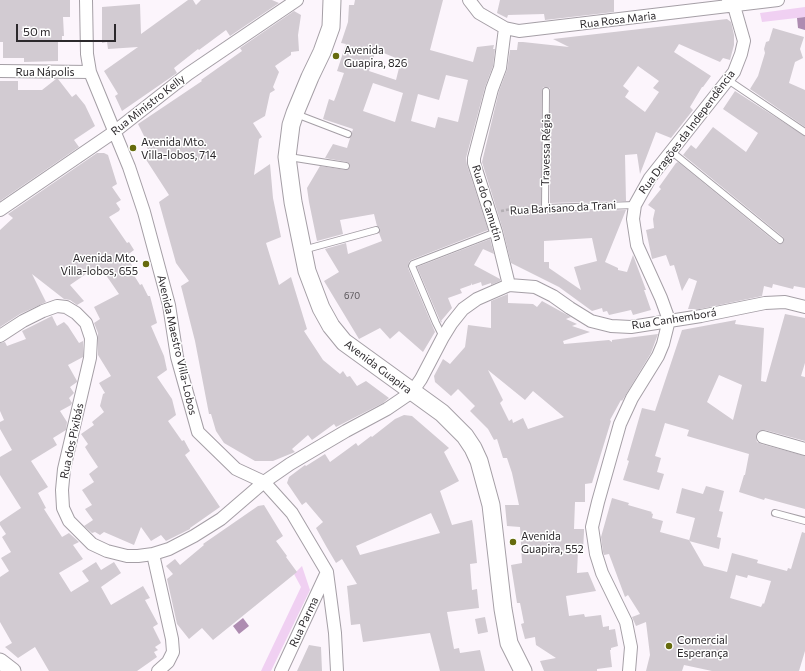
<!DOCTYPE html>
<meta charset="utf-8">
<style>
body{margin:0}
#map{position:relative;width:805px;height:671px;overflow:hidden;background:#fcf5fc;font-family:Commissioner,sans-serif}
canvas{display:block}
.scale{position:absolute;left:16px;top:24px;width:100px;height:18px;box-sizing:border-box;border:2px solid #2c292c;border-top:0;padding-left:5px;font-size:12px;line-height:14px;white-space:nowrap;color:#2c292c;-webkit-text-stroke:3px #fff;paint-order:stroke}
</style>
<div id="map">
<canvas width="805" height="671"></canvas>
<div class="scale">50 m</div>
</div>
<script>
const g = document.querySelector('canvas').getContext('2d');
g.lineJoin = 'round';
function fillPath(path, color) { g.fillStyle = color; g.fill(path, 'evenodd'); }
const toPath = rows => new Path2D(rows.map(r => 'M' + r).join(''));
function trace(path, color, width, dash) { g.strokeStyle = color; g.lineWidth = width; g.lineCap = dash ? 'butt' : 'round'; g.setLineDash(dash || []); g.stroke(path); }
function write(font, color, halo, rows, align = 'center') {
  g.font = font + ' Commissioner,sans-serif'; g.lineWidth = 3; g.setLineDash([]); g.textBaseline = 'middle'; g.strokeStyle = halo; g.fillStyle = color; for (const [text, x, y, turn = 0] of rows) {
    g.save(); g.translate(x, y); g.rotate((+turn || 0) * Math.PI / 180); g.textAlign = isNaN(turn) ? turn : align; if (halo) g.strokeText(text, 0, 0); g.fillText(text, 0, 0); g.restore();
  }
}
const green = toPath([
 [805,7,805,17,762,22,760,13],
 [302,566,310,590,271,671,261,671,301,587,294,574]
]);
const water = toPath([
 [805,17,805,30,798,28,797,18],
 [243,618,249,626,239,634,233,626]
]);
const building = toPath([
 [0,0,70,0,70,17,63,17,64,36,62,36,62,40,58,40,58,61,24,62,24,58,3,58,3,42,0,42],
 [188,0,193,0,196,5,201,0,272,0,279,3,230,36,226,30,199,50,198,49,174,68,177,73,122,111,115,96,118,94,104,71,138,47,108,49,107,42,102,43,102,7,140,4,141,34],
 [355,0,443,0,430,50,473,62,477,47,494,45,493,49,495,49,493,66,485,87,466,158,467,165,488,230,411,260,409,262,408,268,435,332,423,352,399,331,390,339,380,328,359,339,324,281,339,272,325,249,346,243,348,254,382,241,379,233,380,228,377,226,374,214,340,220,343,234,317,241,309,202,307,188,320,166,346,170,350,167,350,164,347,162,325,158,333,144,347,148,353,129,323,119,329,99,334,101,336,96,344,73,337,71,346,44,341,43,348,22,349,5,354,5],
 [376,50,401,60,396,80,369,71],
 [446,75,468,80,458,122,438,117,435,128,411,121,418,94,439,100],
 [373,83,403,93,395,122,363,111],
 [500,0,614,0,614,12,545,20,544,14,508,15,507,18,497,13],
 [294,11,301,15,298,35,299,51,291,52,291,55,275,66,279,72,273,87,275,90,270,93,265,116,253,123,262,137,259,139,254,175,270,164,273,198,281,237,266,243,279,285,291,277,307,329,304,331,323,360,340,374,343,371,347,377,350,376,357,386,366,381,389,398,383,403,336,427,334,424,312,440,308,435,292,449,295,452,273,461,255,461,224,443,216,431,211,414,209,414,195,341,181,286,189,281,176,263,159,202,169,195,145,158,151,154,146,146,148,144,138,124,202,81,201,80,242,51,240,48],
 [727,19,731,22,734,35,734,45,730,60,723,58,720,62,679,44,674,52,711,76,703,87,702,87,690,107,693,110,671,138,656,132,640,174,637,154,625,155,626,201,550,203,550,88,546,87,543,87,542,91,541,210,545,212,626,210,605,262,618,268,618,270,627,272,633,255,646,290,644,290,651,310,633,315,631,310,609,315,607,311,603,312,602,308,592,311,559,287,511,263,503,230,482,162,499,91,507,70,510,50,517,50,518,42,523,42,569,47,553,39],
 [638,66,659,81,653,88,659,92,645,112,625,97,629,91,623,86],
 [592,238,597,261,574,267,581,290,549,268,549,262,544,262,544,241],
 [773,28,804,37,800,49,803,58,795,62,789,83,805,90,805,127,750,89,758,76,765,53,764,49,766,42,769,41],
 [56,79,58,79,72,97,76,94,85,105,95,126,74,140,79,147,0,201,0,81,18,81,18,90,42,90],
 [735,91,805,136,805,288,794,286,793,289,773,284,772,288,764,286,762,296,700,309,688,309,697,281,689,278,682,291,674,265,670,266,666,255,652,259,646,230,654,228,653,219,655,210,648,205,661,189,659,187,676,163,678,162,777,243,781,244,784,241,783,237,683,155,691,145,696,149,713,127,746,152,758,133,723,109],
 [97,153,104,153,108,155,117,184,112,187,121,200,116,203,120,209,119,211,109,217,127,243,129,242,134,250,126,256,133,267,130,269,140,285,142,284,148,296,150,296,157,323,151,326,164,356,167,370,157,377,172,399,176,415,168,421,182,441,184,440,190,451,185,455,220,507,190,528,190,529,166,541,161,535,151,541,141,527,134,545,104,532,100,535,95,532,92,533,84,526,93,520,85,509,92,505,82,490,94,482,89,474,98,467,88,452,85,447,88,444,81,434,94,425,92,422,104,412,100,406,103,394,105,393,99,383,111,376,98,355,98,333,94,323,100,319,94,307,119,294,99,265,70,285,84,301,77,305,70,300,64,299,32,274,46,302,20,314,0,327,0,230,13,218,8,214],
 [490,239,494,254,483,249,474,265,500,279,500,281,491,285,491,283,482,286,481,282,472,285,472,283,471,285,460,289,462,293,448,298,452,308,441,321,442,321,441,323,417,267],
 [508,294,508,303,533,304,537,307,542,301,571,317,566,319,577,324,572,326,590,332,563,341,564,344,609,340,612,342,612,340,658,334,651,353,622,401,621,400,610,420,611,421,592,483,585,484,585,502,575,502,574,529,584,529,584,532,583,551,578,551,577,573,588,572,596,591,566,596,569,616,584,614,585,617,601,615,603,627,609,626,609,630,615,629,618,646,611,648,611,650,610,650,612,667,597,669,597,671,544,671,540,661,556,658,536,645,535,637,525,639,521,624,524,623,520,603,517,603,511,565,522,563,520,527,507,526,505,505,519,505,512,473,507,458,503,458,497,439,494,440,488,429,470,411,475,406,458,389,451,396,435,382,434,376,443,359,450,364,465,347,468,325,491,328,491,301],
 [488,370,525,400,533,391,564,417,528,429,523,418,513,423,512,419,509,421,500,403,503,400],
 [785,314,805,318,805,363,801,376,805,377,805,441,765,430,758,432,756,438,757,442,761,444,805,456,805,509,772,500,765,498,764,500,739,492,744,475,745,475,749,454,687,436,689,430,665,423,655,456,661,458,657,472,664,474,659,490,623,480,629,461,627,460,642,408,655,411,682,330,736,320,735,324,764,328,761,381,766,382],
 [719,375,742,385,733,420,707,402],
 [52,316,57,326,64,322,68,326,79,343,83,341,83,357,68,365,77,381,77,382,70,387,74,393,69,398,72,403,71,405,60,411,67,422,66,430,53,438,57,445,31,461,48,487,38,493,46,508,44,509,62,537,69,533,79,542,73,545,83,559,59,573,71,592,89,581,82,571,96,562,101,570,114,562,121,573,101,587,111,605,143,586,150,598,145,600,158,624,153,627,161,643,155,647,158,650,154,652,157,657,137,671,49,671,35,647,18,658,5,647,12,643,0,622,0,577,9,571,1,558,11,552,2,537,6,534,0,525,0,522,21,508,0,475,0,457,12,450,0,429,0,422,4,420,0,411,0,343,5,342,7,346,26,339,22,331],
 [404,415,412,416,449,448,444,452,459,481,440,491,452,525,472,520,473,525,477,563,470,564,472,590,477,589,479,608,447,612,454,649,459,648,460,653,480,650,485,671,440,671,430,633,363,642,360,624,351,625,347,586,357,584,342,559,336,563,326,546,316,528,323,522,306,502,302,505,287,483,289,477,305,465,306,466,325,454,330,462,356,443,358,446,371,436,372,437,395,419],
 [431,513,440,533,360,555,356,546],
 [706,486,724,491,719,511,723,512,717,537,721,538,719,549,689,541,695,518,676,513,682,488,703,494],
 [612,498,629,503,628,505,652,512,651,513,653,514,652,518,663,521,660,532,689,540,704,566,727,572,732,553,758,560,757,563,787,571,788,568,791,569,802,532,805,533,805,651,799,671,712,671,684,665,682,671,646,671,650,655,646,622,636,626,632,617,640,614,628,595,625,597,609,554,604,555,603,552,601,537],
 [736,575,747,578,748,575,771,581,764,604,763,603,761,607,730,598],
 [264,505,283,536,276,541,287,556,286,557,297,572,213,640,202,628,189,639,177,624,167,579,173,574,166,566,175,559,180,565,204,545,203,544,258,506],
 [485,617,488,632,478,634,475,619],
 [309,645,321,647,322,671,297,671]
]);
const path = toPath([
 [501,211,516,208,536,208]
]);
const service = toPath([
 [728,80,805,132],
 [546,91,545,208,635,205],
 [296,114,348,134],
 [672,152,780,240],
 [289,157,346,166],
 [303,250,376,230],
 [443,337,436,323,412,266,413,264,496,232],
 [775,513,805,521]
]);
const minor = toPath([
 [86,0,87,54,90,72,129,167,144,212,169,305,177,357,198,432,236,469,264,482,292,513,327,572,335,633,337,671],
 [469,0,479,13,505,28,519,31,778,0],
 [505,28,500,68,492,89,474,158,474,163,496,232,509,285],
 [0,71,90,72],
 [0,210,114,132,188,74,297,0],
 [0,336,23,321,43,311,57,306,66,307,76,313,86,323,91,338,90,358,64,469,62,490,63,508,69,521,92,544,107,551,127,556,138,556,153,554,169,549,194,536,221,519,264,482,290,464,346,431,387,409,412,392,421,379,443,337,451,324,463,309,477,299,509,285,535,287,553,296,570,308,591,321,611,326,631,327,701,316,765,303,785,302,805,307],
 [763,437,805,449],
 [153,554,172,639,173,652,168,662,158,671],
 [281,671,327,572],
 [629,671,631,647,626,622,602,573,596,554,592,527,598,502,620,424,632,398,658,356,663,344,669,320,661,298,637,245,633,219,635,205,650,178,734,72,741,54,744,41,734,6,728,0]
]);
const tertiary = toPath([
 [0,661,13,671]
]);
const secondary = toPath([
 [332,0,331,27,322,52,310,77,295,113,291,125,287,157,293,202,307,271,321,308,331,326,344,342,442,413,465,436,473,448,479,461,491,505,503,609,509,643,523,671]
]);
const markers = [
 [336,56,4,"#666b0d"],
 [133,148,4,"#666b0d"],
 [146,264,4,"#666b0d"],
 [513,542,4,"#666b0d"],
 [669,646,4,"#666b0d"]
];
const numberNames = [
 ["670",352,296]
];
const streetNames = [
 ["Rua Rosa Maria",618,20,-7],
 ["Rua Nápolis",45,72],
 ["Rua Ministro Kelly",148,105,-38],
 ["Rua Dragões da Independência",687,132,-53],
 ["Travessa Régia",546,150,-89],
 ["Rua do Camutin",487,203,73],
 ["Rua Barisano da Trani",563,208,-3],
 ["Rua Canhemborá",674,319,-9],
 ["Avenida Maestro Villa-Lobos",177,345,77],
 ["Avenida Guapira",378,367,37],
 ["Rua dos Pixibás",72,441,-78],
 ["Rua Parma",304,622,-65]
];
const poiNames = [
 ["Avenida",344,50],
 ["Guapira, 826",344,63],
 ["Avenida Mto.",141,142],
 ["Villa-lobos, 714",141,155],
 ["Avenida Mto.",138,258,"right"],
 ["Villa-lobos, 655",138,271,"right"],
 ["Avenida",521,536],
 ["Guapira, 552",521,549],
 ["Comercial",677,640],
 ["Esperança",677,653]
];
fillPath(green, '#f0d0f2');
fillPath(water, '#ae8cb1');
fillPath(building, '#d2cbd2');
trace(service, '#a59fa6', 8);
trace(minor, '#a59fa6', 14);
trace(tertiary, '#a59fa6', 17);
trace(secondary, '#a59fa6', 19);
trace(path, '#b3aeb3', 2.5, [3, 2]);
trace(service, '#fff', 6);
trace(minor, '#fff', 12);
trace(tertiary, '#fff', 15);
trace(secondary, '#fff', 17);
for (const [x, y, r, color] of markers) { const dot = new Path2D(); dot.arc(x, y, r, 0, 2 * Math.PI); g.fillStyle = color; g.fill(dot); trace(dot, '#fff', 1.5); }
write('9px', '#565256', null, numberNames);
write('11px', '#2c292c', '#fff', streetNames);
write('11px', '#2c292c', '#fff', poiNames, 'left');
</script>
